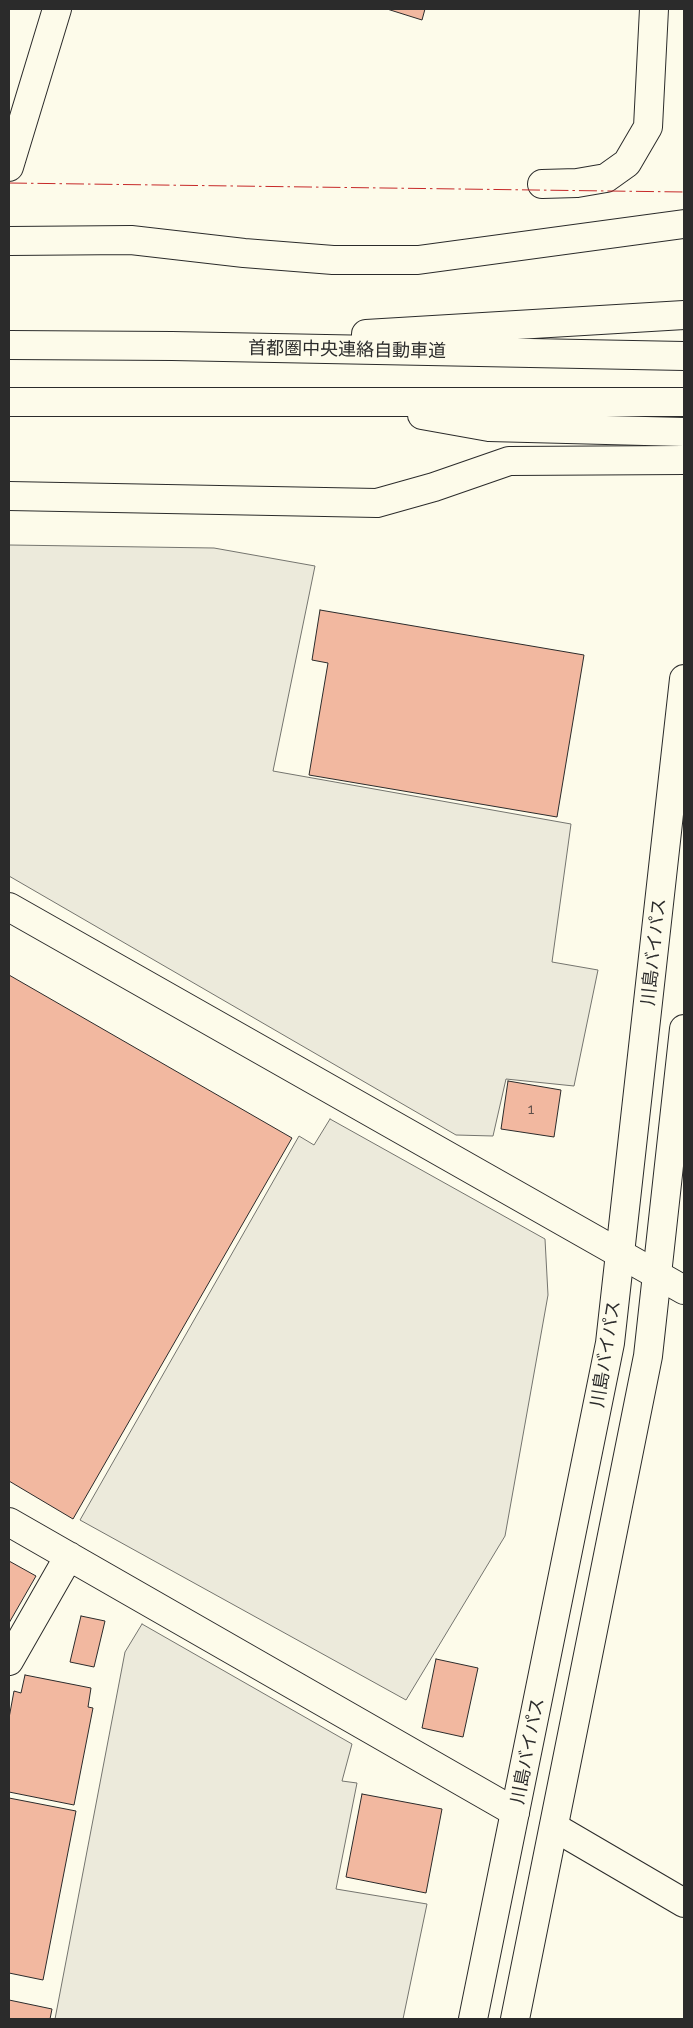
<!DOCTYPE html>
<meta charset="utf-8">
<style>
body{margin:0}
#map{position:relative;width:693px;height:2028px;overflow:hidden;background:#fdfbea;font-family:Raleway,sans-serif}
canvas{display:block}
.frame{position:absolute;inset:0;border:10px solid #2b2b2b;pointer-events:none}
</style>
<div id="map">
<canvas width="693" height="2028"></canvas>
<div class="frame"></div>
</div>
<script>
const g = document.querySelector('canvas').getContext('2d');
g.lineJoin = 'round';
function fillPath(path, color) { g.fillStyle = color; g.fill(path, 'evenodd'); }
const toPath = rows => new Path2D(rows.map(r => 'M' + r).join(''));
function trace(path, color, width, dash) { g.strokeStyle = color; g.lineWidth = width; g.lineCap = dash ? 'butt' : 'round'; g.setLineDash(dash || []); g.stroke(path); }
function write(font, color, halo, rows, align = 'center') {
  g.font = font + ' Raleway,"Noto Sans JP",sans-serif'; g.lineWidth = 4; g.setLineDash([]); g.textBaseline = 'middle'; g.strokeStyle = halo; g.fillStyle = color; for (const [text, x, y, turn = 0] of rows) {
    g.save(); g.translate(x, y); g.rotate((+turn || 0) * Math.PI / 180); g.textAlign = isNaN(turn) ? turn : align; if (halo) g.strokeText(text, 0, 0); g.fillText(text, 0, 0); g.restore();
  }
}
const parking = toPath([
 [9,545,214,548,315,566,273,771,571,824,552,962,598,970,574,1086,506,1079,493,1136,456,1135,9,876,9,545],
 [330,1119,545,1239,548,1295,505,1536,406,1700,80,1520,299,1136,314,1145,330,1119],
 [142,1624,352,1744,342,1781,357,1783,336,1889,427,1904,403,2019,55,2019,125,1652,142,1624]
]);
const building = toPath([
 [387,9,425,9,422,20,387,9],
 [320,610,584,655,557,817,309,775,328,663,312,660,320,610],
 [9,975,292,1138,73,1519,9,1481,9,975],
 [508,1081,561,1090,554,1137,501,1129,508,1081],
 [9,1561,36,1576,9,1623,9,1561],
 [81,1616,105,1621,94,1667,70,1662,81,1616],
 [436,1659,478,1668,463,1737,422,1728,436,1659],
 [25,1675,91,1688,88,1707,93,1708,74,1805,9,1792,9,1718,14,1691,21,1693,25,1675],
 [362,1794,442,1809,426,1893,346,1877,362,1794],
 [9,1798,76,1811,43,1980,9,1973,9,1798],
 [9,2000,52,2009,50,2019,9,2019,9,2000]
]);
const street = toPath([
 [9,907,684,1290],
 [9,1522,515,1812],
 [9,1661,69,1556],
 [554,1827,684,1903]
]);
const secondary = toPath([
 [9,167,57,9],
 [542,184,577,183,606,178,627,163,648,127,654,9],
 [9,241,131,240,244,253,333,260,418,260,684,224],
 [9,496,377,503,434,487,509,461,684,460]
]);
const highway = toPath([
 [366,334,684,315],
 [9,345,172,346,684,356],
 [9,402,684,402],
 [422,415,489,427,684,432],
 [473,2019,610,1343,684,679],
 [515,2019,648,1356,684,1029]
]);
const power = toPath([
 [9,183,684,192]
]);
const numberNames = [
 ["1",531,1109]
];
const streetNames = [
 ["首都圏中央連絡自動車道",347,350,1],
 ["川島バイパス",654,952,-84],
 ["川島バイパス",606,1354,-81],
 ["川島バイパス",528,1751,-79]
];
fillPath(parking, '#eceadb');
trace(parking, '#74746e', 1);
fillPath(building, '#f2b8a0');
trace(building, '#2b2b2b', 1);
trace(street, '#2b2b2b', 30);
trace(secondary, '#2b2b2b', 30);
trace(highway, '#2b2b2b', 30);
trace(street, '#fdfbea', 28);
trace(secondary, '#fdfbea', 28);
trace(highway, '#fdfbea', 28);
trace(power, '#c62828', 1, [18, 4, 2.5, 4]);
write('15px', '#5d4e48', null, numberNames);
write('18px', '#2b2b2b', '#fdfbea', streetNames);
</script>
